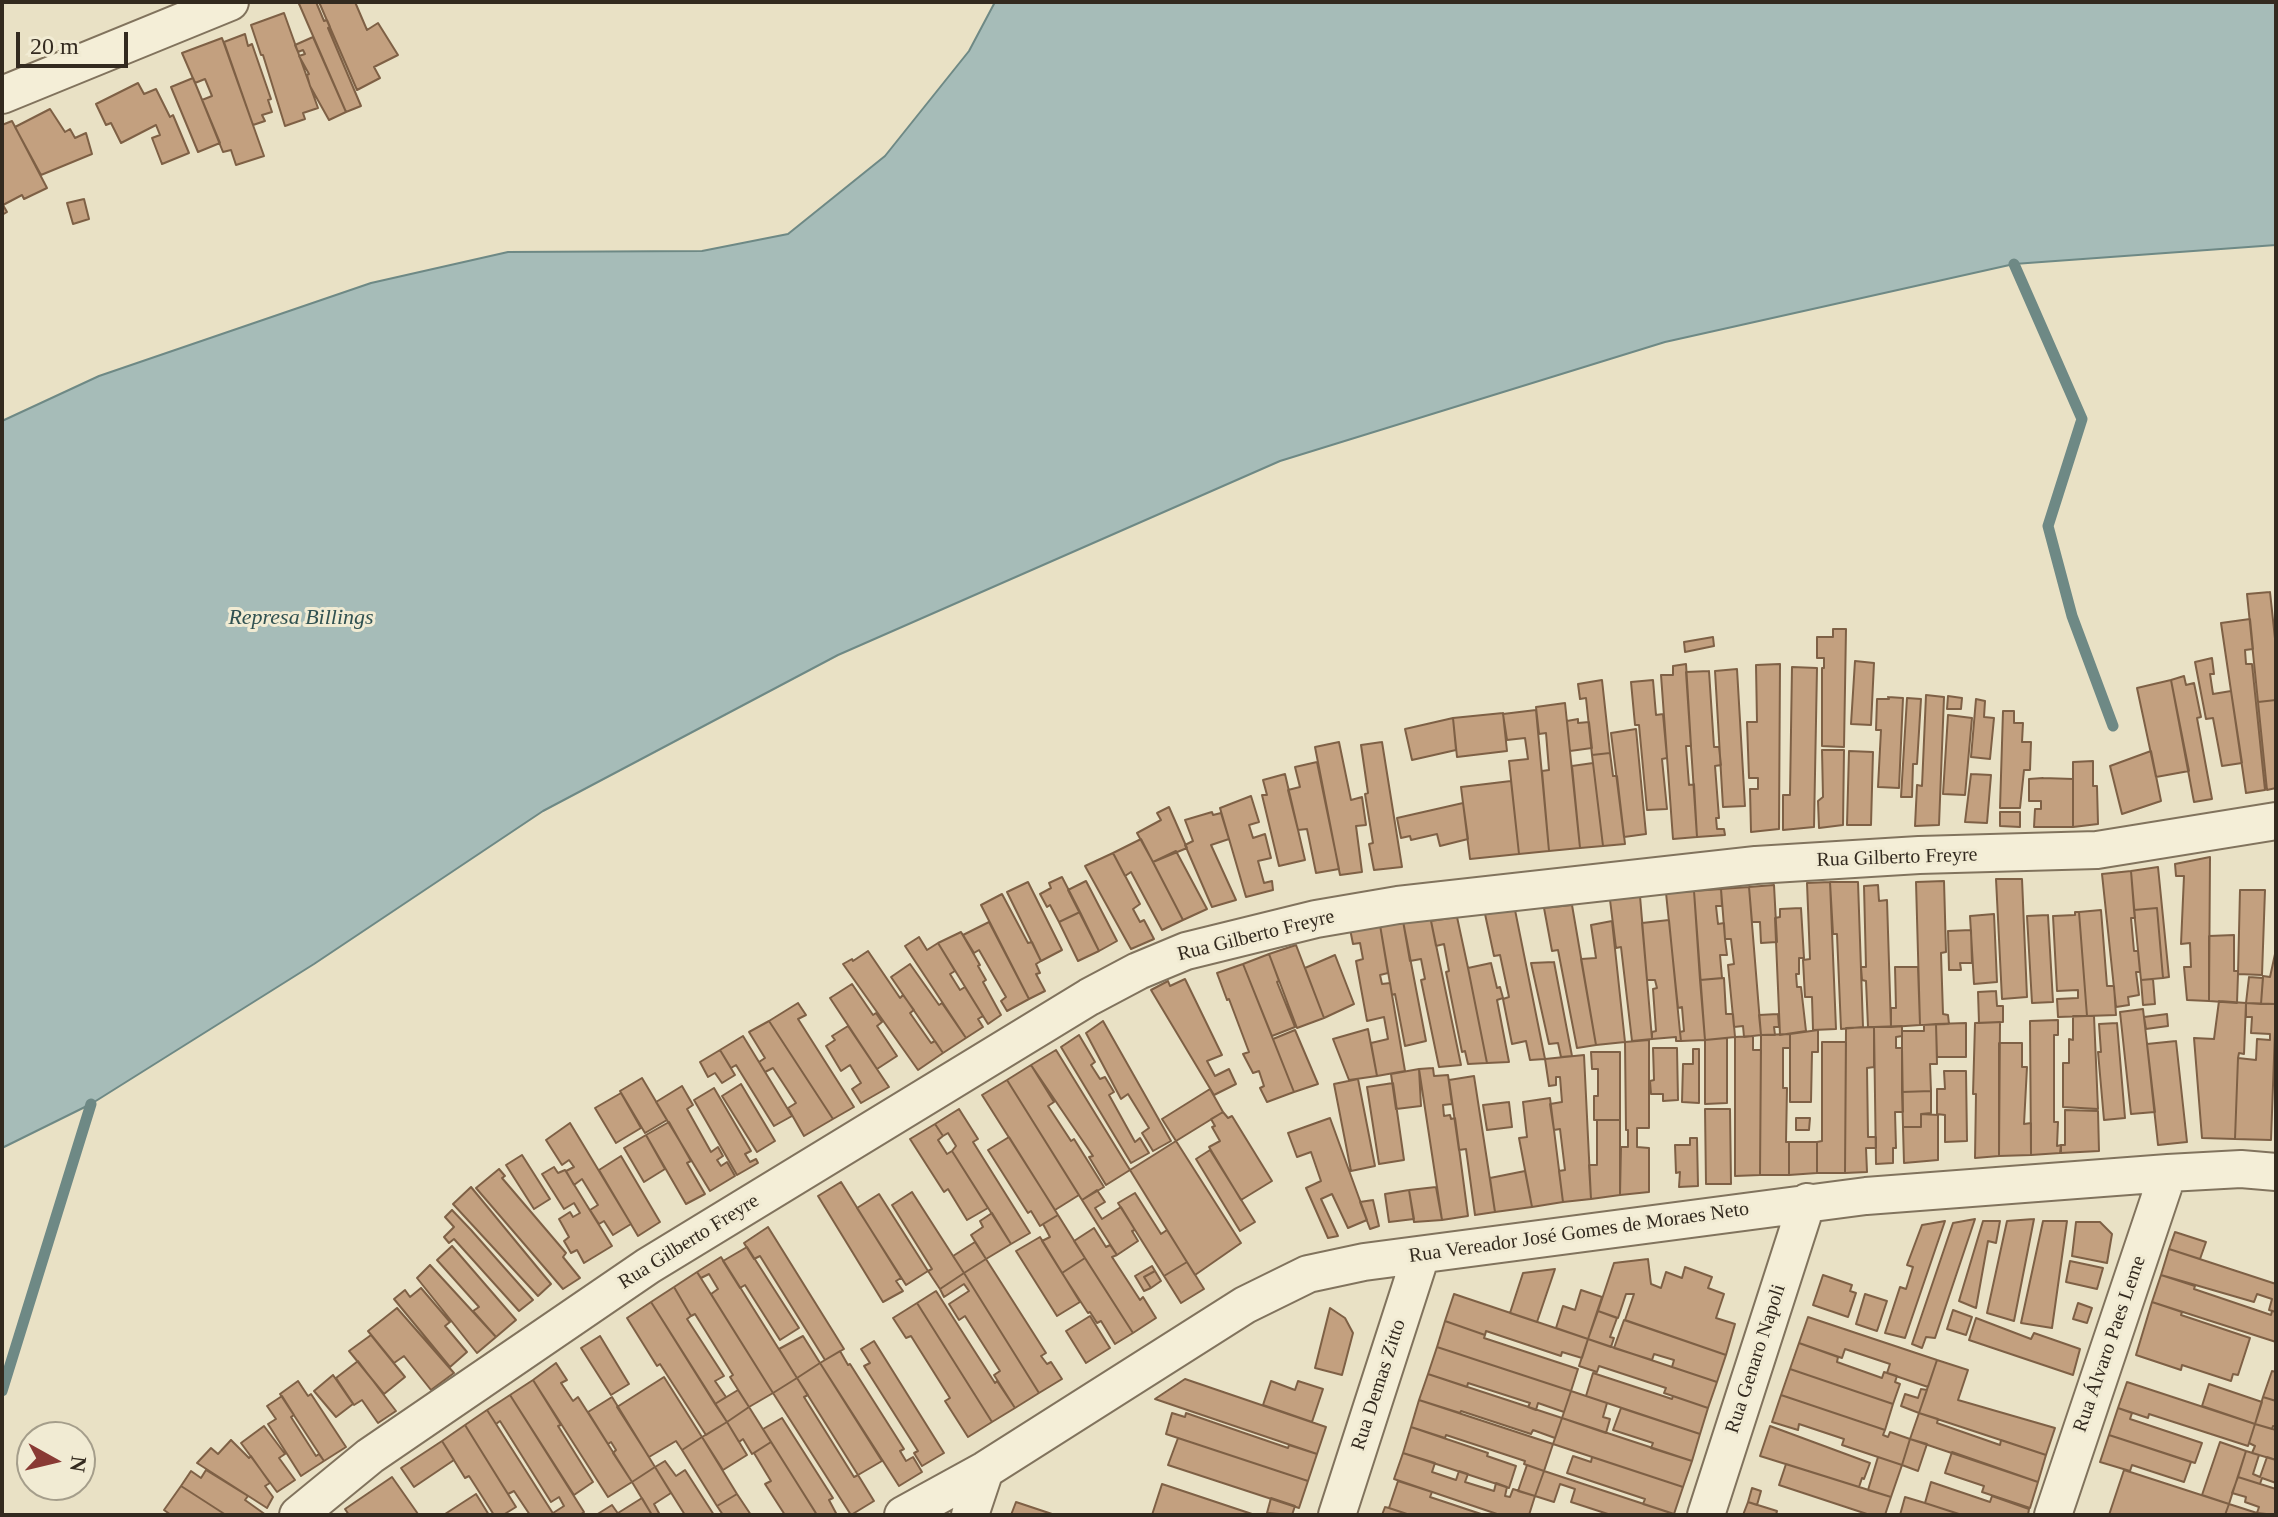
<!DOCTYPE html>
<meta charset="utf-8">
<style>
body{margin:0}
#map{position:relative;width:2278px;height:1517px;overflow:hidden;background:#e9e1c5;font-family:Georgia,serif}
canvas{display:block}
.frame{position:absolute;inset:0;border:4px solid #332a1f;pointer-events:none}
.north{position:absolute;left:16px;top:1421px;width:80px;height:80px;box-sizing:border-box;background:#f1ebd3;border:2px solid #a59e8b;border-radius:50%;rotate:98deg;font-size:22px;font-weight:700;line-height:32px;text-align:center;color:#332a1f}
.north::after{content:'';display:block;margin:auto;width:28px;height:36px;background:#893a34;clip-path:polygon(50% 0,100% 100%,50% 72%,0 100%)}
.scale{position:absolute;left:16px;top:32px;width:112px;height:36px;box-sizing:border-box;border:4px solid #332a1f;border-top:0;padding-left:10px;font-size:24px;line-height:28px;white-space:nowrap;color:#332a1f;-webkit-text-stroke:6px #f1ebd3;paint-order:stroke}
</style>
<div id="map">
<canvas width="2278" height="1517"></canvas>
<div class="frame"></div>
<div class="north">N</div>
<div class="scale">20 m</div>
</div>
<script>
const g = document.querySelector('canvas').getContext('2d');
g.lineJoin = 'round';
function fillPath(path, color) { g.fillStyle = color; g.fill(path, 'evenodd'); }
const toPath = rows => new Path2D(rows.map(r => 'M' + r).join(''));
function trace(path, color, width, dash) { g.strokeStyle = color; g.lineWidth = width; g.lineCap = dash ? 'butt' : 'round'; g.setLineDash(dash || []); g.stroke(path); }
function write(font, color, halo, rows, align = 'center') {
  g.font = font + ' Georgia,serif'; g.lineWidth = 6; g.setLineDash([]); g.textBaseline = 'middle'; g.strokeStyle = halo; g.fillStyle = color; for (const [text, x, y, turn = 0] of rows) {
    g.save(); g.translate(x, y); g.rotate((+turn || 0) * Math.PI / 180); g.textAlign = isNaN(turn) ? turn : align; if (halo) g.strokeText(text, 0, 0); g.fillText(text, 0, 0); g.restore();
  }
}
const water = toPath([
 [995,2,2276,2,2276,245,2014,264,1665,342,1280,461,838,655,543,811,314,964,91,1104,2,1148,2,421,99,376,371,283,508,252,702,251,788,234,885,156,969,51,995,2]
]);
const stream = toPath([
 [2014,264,2082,419,2048,526,2072,616,2113,726],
 [2,1391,91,1104]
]);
const building = toPath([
 [303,2,316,2,324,21,327,20,330,27,328,28,361,106,346,112,300,6,299,4,303,2],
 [319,2,355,2,367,30,378,23,398,55,374,67,380,78,357,90,319,2],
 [284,13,318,108,303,113,305,119,285,126,263,55,261,55,251,25,284,13],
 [245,34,248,46,252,44,271,99,268,100,272,112,262,115,265,121,253,125,224,42,245,34],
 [313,37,346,112,329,120,310,86,307,75,309,74,299,56,305,54,303,50,298,52,295,45,313,37],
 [222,38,264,156,236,165,231,150,223,152,202,100,212,96,205,79,195,83,182,53,222,38],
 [193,78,220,143,198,152,171,87,193,78],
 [138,83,144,94,156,89,170,117,173,115,189,153,162,164,152,138,160,135,156,125,121,143,111,123,106,125,96,104,138,83],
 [50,109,65,132,70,129,75,138,86,133,92,154,41,175,15,127,50,109],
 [12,121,47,188,24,199,22,195,3,205,7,212,2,215,2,125,12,121],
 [84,199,89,219,73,224,67,203,84,199],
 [2270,592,2276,648,2276,700,2258,702,2247,594,2270,592],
 [2250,619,2253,649,2245,650,2246,664,2252,664,2265,790,2246,793,2221,623,2250,619],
 [1833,629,1846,629,1844,747,1822,746,1822,668,1824,668,1824,658,1817,658,1817,637,1833,637,1833,629],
 [1713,637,1714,646,1685,652,1684,642,1713,637],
 [2212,658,2214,674,2210,674,2213,694,2231,691,2242,763,2222,766,2213,718,2206,719,2195,662,2212,658],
 [1855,661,1874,663,1871,725,1851,724,1855,661],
 [1686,664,1691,746,1686,746,1689,785,1694,784,1697,837,1673,839,1661,675,1673,675,1673,666,1686,664],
 [1780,664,1779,829,1751,832,1750,789,1758,789,1758,778,1749,778,1747,722,1757,722,1756,665,1780,664],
 [1792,667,1817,668,1814,827,1783,830,1783,795,1790,795,1792,667],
 [1737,669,1745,806,1723,807,1715,671,1737,669],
 [1709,671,1714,747,1719,747,1721,765,1715,766,1719,818,1716,818,1717,829,1724,829,1725,835,1697,837,1686,672,1709,671],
 [2184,676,2186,685,2194,683,2201,717,2197,718,2212,799,2194,802,2171,680,2184,676],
 [1602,680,1610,753,1592,755,1586,698,1580,699,1578,684,1602,680],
 [1653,680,1656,715,1663,714,1667,758,1662,759,1667,809,1647,810,1639,725,1635,725,1631,682,1653,680],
 [2171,680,2189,771,2156,777,2137,688,2171,680],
 [1926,695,1944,697,1939,825,1915,826,1917,785,1922,786,1926,695],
 [1948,696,1962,698,1961,709,1947,709,1948,696],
 [1888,697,1903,698,1899,788,1878,787,1881,730,1876,730,1877,699,1889,699,1888,697],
 [1907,698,1921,699,1917,764,1913,764,1912,797,1901,797,1907,698],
 [1976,699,1985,701,1984,717,1994,718,1990,759,1971,757,1976,699],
 [2276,700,2276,788,2267,790,2258,702,2276,700],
 [1565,703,1580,848,1549,851,1542,771,1549,770,1546,733,1539,734,1536,707,1565,703],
 [1536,710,1549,851,1519,854,1509,761,1528,759,1525,738,1507,740,1503,714,1536,710],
 [2003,711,2014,711,2014,723,2023,723,2022,742,2031,742,2030,770,2024,770,2020,808,2000,808,2003,711],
 [1503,713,1507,751,1457,757,1453,718,1503,713],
 [1948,715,1972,718,1965,795,1943,794,1948,715],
 [1453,718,1456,750,1412,760,1405,729,1453,718],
 [1578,719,1578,723,1589,722,1592,748,1570,751,1567,721,1578,719],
 [1636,729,1646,834,1624,837,1611,733,1636,729],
 [1339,742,1351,800,1362,797,1366,825,1356,826,1362,872,1340,875,1315,747,1339,742],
 [1382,742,1402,867,1374,870,1369,844,1373,843,1365,794,1368,793,1361,745,1382,742],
 [1822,750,1844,750,1843,825,1819,828,1818,801,1823,797,1822,750],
 [1849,751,1873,752,1871,825,1847,825,1849,751],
 [2151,751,2161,801,2122,814,2110,766,2151,751],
 [1610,753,1613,776,1617,776,1625,844,1603,846,1592,755,1610,753],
 [2093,761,2093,786,2097,786,2098,824,2073,827,2073,762,2093,761],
 [1317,762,1339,869,1316,873,1307,829,1298,830,1288,790,1300,787,1295,767,1317,762],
 [1593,763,1603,846,1580,848,1572,766,1593,763],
 [1285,774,1305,860,1279,866,1262,795,1267,795,1263,780,1285,774],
 [1971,774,1991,775,1987,823,1965,822,1971,774],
 [2043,778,2073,779,2073,827,2034,827,2035,809,2041,809,2041,801,2029,801,2029,779,2043,778],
 [1511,781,1519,854,1470,859,1461,787,1511,781],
 [1251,796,1259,822,1249,825,1253,838,1265,834,1271,858,1258,861,1264,883,1272,881,1273,890,1246,897,1220,808,1251,796],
 [1463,803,1468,839,1440,846,1437,834,1411,840,1410,836,1401,838,1397,818,1463,803],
 [1169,807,1187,848,1153,862,1137,833,1161,820,1157,813,1169,807],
 [1212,812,1213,815,1221,813,1229,839,1211,845,1236,900,1212,907,1185,845,1193,841,1185,820,1212,812],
 [2000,812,2020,812,2020,827,2000,826,2000,812],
 [1141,839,1183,920,1162,930,1131,872,1125,876,1113,853,1141,839],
 [1176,851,1207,909,1183,920,1153,862,1176,851],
 [1113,853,1140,904,1133,909,1140,922,1144,920,1154,939,1131,949,1085,866,1113,853],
 [2210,857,2209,1001,2187,1000,2184,967,2191,967,2190,943,2181,944,2184,876,2176,876,2175,864,2210,857],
 [2158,867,2169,977,2163,978,2157,908,2134,910,2131,871,2158,867],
 [2131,871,2135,918,2131,918,2134,951,2138,951,2140,972,2136,972,2139,995,2128,997,2129,1005,2116,1007,2102,874,2131,871],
 [1062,877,1080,912,1059,922,1050,905,1047,907,1040,894,1051,888,1049,883,1062,877],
 [1996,879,2022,879,2027,997,2002,999,1996,879],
 [1086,881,1117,941,1099,951,1068,890,1086,881],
 [1944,881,1946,952,1941,953,1943,1014,1948,1015,1949,1024,1920,1025,1916,882,1944,881],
 [1028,882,1062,950,1041,961,1007,892,1028,882],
 [1830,882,1836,1029,1813,1030,1812,997,1805,997,1803,960,1810,959,1807,883,1830,882],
 [1830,882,1858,882,1863,1027,1841,1029,1837,934,1833,934,1830,882],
 [1774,885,1777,942,1761,943,1760,922,1752,922,1749,887,1774,885],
 [1878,885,1879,901,1887,900,1891,1027,1868,1027,1866,981,1862,980,1861,967,1866,967,1864,886,1878,885],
 [1749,887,1761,1035,1744,1037,1743,1026,1734,1027,1728,965,1734,964,1731,939,1725,939,1721,889,1749,887],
 [1721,889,1722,906,1716,906,1718,924,1724,923,1725,939,1727,955,1720,955,1722,978,1700,980,1694,891,1721,889],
 [2240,890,2265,890,2262,975,2238,974,2240,890],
 [1694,891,1705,1040,1681,1041,1680,1032,1684,1031,1682,1007,1678,1008,1666,893,1694,891],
 [1002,894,1028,943,1032,942,1041,961,1036,964,1040,973,1036,974,1045,991,1029,999,981,905,1002,894],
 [1640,896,1652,1039,1632,1041,1621,947,1616,948,1610,900,1640,896],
 [1572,905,1596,1045,1577,1048,1558,950,1552,951,1544,908,1572,905],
 [1801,908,1804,958,1799,958,1799,974,1796,974,1797,987,1801,987,1806,1031,1780,1035,1775,918,1780,917,1780,909,1801,908],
 [2157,908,2163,978,2141,980,2134,910,2157,908],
 [1515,910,1545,1059,1530,1060,1526,1041,1512,1044,1503,999,1509,997,1500,955,1494,956,1485,914,1515,910],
 [2101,910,2107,986,2114,986,2116,1015,2087,1016,2079,912,2101,910],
 [1080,912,1099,951,1078,961,1059,922,1080,912],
 [2075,912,2079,912,2087,1016,2058,1017,2057,999,2078,998,2078,990,2057,991,2053,916,2075,915,2075,912],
 [1994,914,1997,982,1974,984,1970,916,1994,914],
 [2048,915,2053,1002,2032,1003,2027,916,2048,915],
 [1430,916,1461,1065,1439,1067,1421,980,1425,979,1421,959,1410,961,1403,921,1430,916],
 [1457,917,1468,968,1487,1063,1468,1064,1465,1051,1462,1052,1446,972,1449,971,1444,944,1436,946,1431,921,1457,917],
 [1669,920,1680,1032,1681,1041,1676,1041,1676,1037,1652,1039,1652,1032,1656,1031,1653,989,1657,988,1655,980,1647,980,1642,923,1669,920],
 [1403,921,1426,1041,1405,1046,1395,994,1392,995,1380,925,1403,921],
 [1612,921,1625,1042,1596,1045,1581,959,1596,958,1591,925,1612,921],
 [989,922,1029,999,1007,1011,1001,1001,1006,997,979,950,974,953,963,935,989,922],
 [1380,925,1388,973,1380,975,1382,984,1390,983,1405,1071,1377,1076,1371,1043,1388,1039,1384,1017,1367,1021,1356,961,1363,959,1360,943,1353,944,1350,929,1380,925],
 [1971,930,1972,963,1960,963,1961,970,1949,970,1948,931,1971,930],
 [961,932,980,965,978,966,986,980,983,982,1001,1015,988,1024,938,943,961,932],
 [2234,935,2234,971,2238,971,2238,974,2237,1003,2209,1001,2209,936,2234,935],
 [919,937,927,950,938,943,955,971,950,974,960,990,965,987,983,1016,978,1019,983,1027,966,1038,905,946,919,937],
 [1296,945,1324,1018,1297,1028,1269,954,1296,945],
 [868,951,900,998,903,995,914,1010,910,1013,931,1043,935,1041,943,1053,918,1070,843,964,852,959,853,961,868,951],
 [1269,954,1279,981,1277,982,1295,1027,1272,1036,1243,964,1269,954],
 [2275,954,2276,1004,2261,1004,2263,976,2270,977,2275,954],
 [1335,955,1354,1004,1324,1018,1305,968,1335,955],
 [1554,962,1572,1056,1561,1057,1558,1043,1549,1044,1531,963,1554,962],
 [1491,963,1497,988,1500,987,1503,998,1497,1000,1509,1062,1487,1063,1468,968,1491,963],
 [910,964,939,1005,942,1003,966,1038,943,1053,891,977,910,964],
 [1243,964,1294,1092,1267,1102,1260,1088,1264,1086,1259,1071,1253,1073,1243,1054,1249,1052,1229,999,1227,1000,1217,973,1243,964],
 [1895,967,1918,967,1920,1025,1891,1027,1891,1008,1896,1008,1895,967],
 [2249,977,2263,978,2261,1004,2246,1003,2249,977],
 [1724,978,1726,1014,1733,1014,1735,1037,1705,1040,1700,980,1724,978],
 [1185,979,1222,1055,1207,1061,1215,1076,1229,1069,1236,1084,1214,1095,1151,990,1168,981,1170,986,1185,979],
 [2153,979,2155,1004,2143,1005,2141,980,2153,979],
 [852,984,873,1015,876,1013,882,1022,877,1026,897,1056,877,1069,830,998,852,984],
 [1996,991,1997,1006,2003,1006,2003,1022,1979,1023,1978,992,1996,991],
 [2219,1001,2246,1003,2244,1054,2239,1053,2238,1058,2235,1139,2202,1138,2194,1038,2214,1039,2219,1001],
 [798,1003,806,1015,798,1019,854,1107,833,1119,769,1021,798,1003],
 [2246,1003,2276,1004,2271,1140,2235,1139,2238,1058,2256,1060,2257,1039,2270,1040,2270,1034,2251,1033,2252,1017,2246,1017,2246,1003],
 [2143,1009,2155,1112,2131,1114,2120,1012,2143,1009],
 [1778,1014,1779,1027,1774,1027,1775,1035,1761,1035,1759,1015,1778,1014],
 [2167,1014,2168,1026,2146,1029,2144,1017,2167,1014],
 [2073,1016,2094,1016,2098,1109,2063,1107,2063,1063,2069,1063,2069,1039,2073,1040,2073,1016],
 [2058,1020,2058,1035,2054,1035,2054,1122,2058,1122,2057,1146,2061,1145,2060,1153,2031,1155,2030,1021,2058,1020],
 [769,1021,833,1119,804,1136,788,1108,796,1103,773,1068,765,1072,759,1062,765,1058,749,1032,769,1021],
 [1103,1021,1171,1141,1153,1151,1142,1133,1149,1128,1128,1094,1121,1099,1086,1033,1103,1021],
 [2000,1022,1999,1156,1975,1158,1976,1094,1973,1094,1975,1023,2000,1022],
 [1966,1023,1966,1057,1937,1057,1936,1024,1966,1023],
 [2117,1023,2125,1118,2104,1120,2098,1052,2101,1052,2099,1024,2117,1023],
 [1936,1024,1937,1064,1930,1064,1931,1091,1902,1092,1902,1031,1924,1031,1924,1025,1936,1024],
 [848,1026,889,1087,861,1103,852,1089,861,1083,850,1065,841,1071,826,1046,835,1040,832,1036,848,1026],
 [1902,1026,1902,1036,1896,1037,1896,1048,1902,1048,1903,1112,1895,1112,1896,1148,1893,1148,1893,1163,1876,1164,1874,1027,1902,1026],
 [1874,1027,1874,1067,1867,1068,1868,1137,1876,1137,1876,1148,1866,1148,1867,1172,1845,1173,1846,1028,1874,1027],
 [1368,1029,1377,1076,1349,1080,1333,1039,1368,1029],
 [1295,1030,1318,1084,1294,1092,1273,1039,1295,1030],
 [1818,1030,1818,1052,1812,1052,1811,1102,1790,1102,1790,1034,1818,1030],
 [1790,1034,1790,1048,1783,1048,1783,1088,1787,1088,1786,1142,1789,1142,1789,1175,1760,1175,1761,1035,1790,1034],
 [1079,1035,1095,1062,1091,1065,1100,1079,1105,1077,1114,1092,1109,1095,1135,1142,1140,1138,1149,1153,1131,1163,1061,1047,1079,1035],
 [743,1036,792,1116,774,1126,736,1065,731,1068,720,1050,743,1036],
 [1753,1036,1753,1050,1761,1050,1760,1175,1735,1176,1735,1037,1753,1036],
 [1727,1038,1727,1103,1705,1104,1705,1040,1727,1038],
 [1649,1040,1649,1128,1637,1128,1637,1147,1649,1148,1649,1192,1620,1195,1621,1147,1628,1147,1628,1130,1626,1130,1625,1042,1649,1040],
 [2176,1041,2187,1142,2158,1145,2147,1044,2176,1041],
 [1822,1042,1846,1042,1845,1173,1817,1173,1817,1142,1822,1141,1822,1042],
 [1999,1043,2022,1043,2022,1067,2027,1067,2024,1124,2031,1123,2031,1155,1999,1156,1999,1043],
 [1653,1048,1677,1048,1678,1100,1663,1101,1663,1094,1651,1094,1650,1081,1654,1080,1653,1048],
 [1693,1049,1699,1049,1699,1103,1682,1102,1683,1064,1693,1064,1693,1049],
 [720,1050,735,1075,722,1083,715,1073,708,1077,700,1062,720,1050],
 [1056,1050,1130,1170,1106,1185,1089,1157,1093,1156,1031,1065,1056,1050],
 [1591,1052,1620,1052,1620,1120,1594,1120,1594,1096,1598,1096,1598,1069,1592,1069,1591,1052],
 [1584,1055,1591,1199,1563,1202,1559,1171,1565,1170,1560,1129,1554,1130,1550,1104,1562,1102,1560,1077,1556,1077,1556,1085,1549,1086,1545,1059,1584,1055],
 [1031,1065,1054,1102,1048,1106,1071,1141,1074,1139,1104,1187,1082,1200,1007,1080,1031,1065],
 [1433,1068,1434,1076,1448,1075,1452,1104,1443,1105,1444,1116,1450,1115,1451,1119,1455,1118,1468,1216,1442,1220,1419,1069,1433,1068],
 [1419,1069,1421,1106,1396,1109,1391,1074,1419,1069],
 [1944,1071,1966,1071,1967,1141,1945,1142,1945,1115,1937,1114,1937,1089,1945,1089,1944,1071],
 [1474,1076,1495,1212,1475,1215,1466,1149,1459,1150,1449,1080,1474,1076],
 [642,1078,667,1120,645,1133,620,1091,642,1078],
 [1358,1079,1375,1166,1351,1171,1334,1084,1358,1079],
 [1007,1080,1079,1195,1055,1210,982,1095,1007,1080],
 [1393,1083,1404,1160,1379,1164,1367,1087,1393,1083],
 [741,1084,775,1141,757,1152,722,1096,741,1084],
 [682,1086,693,1105,687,1109,711,1152,718,1147,723,1156,717,1160,721,1166,727,1162,735,1176,710,1191,656,1102,682,1086],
 [714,1088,751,1151,745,1154,750,1162,756,1159,758,1163,737,1175,694,1100,714,1088],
 [1210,1089,1223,1112,1176,1141,1162,1119,1210,1089],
 [1931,1091,1931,1113,1921,1114,1921,1127,1903,1127,1902,1092,1931,1091],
 [621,1093,641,1128,616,1143,595,1108,621,1093],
 [1550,1098,1563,1202,1532,1207,1519,1138,1527,1137,1523,1102,1550,1098],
 [1509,1102,1512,1127,1487,1130,1483,1105,1509,1102],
 [959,1109,978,1139,973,1142,1030,1233,1011,1244,952,1151,956,1146,948,1133,943,1136,935,1124,959,1109],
 [1705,1109,1730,1109,1731,1184,1706,1184,1705,1109],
 [2065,1110,2098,1111,2099,1151,2061,1153,2061,1145,2065,1145,2065,1110],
 [1223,1112,1228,1118,1232,1116,1272,1181,1241,1200,1209,1147,1220,1141,1212,1127,1215,1126,1211,1119,1223,1112],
 [1921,1114,1938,1115,1938,1160,1904,1163,1903,1127,1921,1127,1921,1114],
 [1330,1118,1367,1220,1348,1228,1332,1194,1321,1199,1338,1236,1328,1238,1306,1188,1321,1181,1311,1152,1297,1157,1288,1133,1330,1118],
 [1796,1118,1810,1118,1809,1130,1796,1130,1796,1118],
 [1597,1120,1620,1120,1620,1195,1591,1199,1589,1165,1597,1165,1597,1120],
 [669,1122,691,1161,687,1163,705,1194,686,1204,646,1135,669,1122],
 [570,1123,631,1224,613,1235,604,1221,599,1224,590,1210,598,1205,582,1179,574,1185,566,1171,574,1167,569,1160,562,1165,546,1140,570,1123],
 [935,1124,943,1136,938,1140,947,1154,952,1151,988,1208,967,1220,948,1189,944,1192,910,1139,935,1124],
 [646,1135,665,1169,644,1182,624,1148,646,1135],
 [1009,1137,1058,1215,1040,1226,1031,1211,1028,1213,988,1150,1009,1137],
 [1690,1138,1697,1138,1698,1186,1679,1187,1680,1172,1676,1173,1675,1145,1690,1145,1690,1138],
 [1176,1141,1241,1243,1195,1275,1130,1170,1176,1141],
 [1789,1142,1817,1142,1817,1173,1789,1175,1789,1142],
 [1210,1150,1255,1222,1240,1231,1196,1159,1210,1150],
 [522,1155,550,1199,534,1209,506,1165,522,1155],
 [621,1156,660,1222,638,1236,599,1170,621,1156],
 [554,1167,558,1173,565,1170,612,1246,584,1263,577,1250,571,1253,564,1241,569,1237,559,1219,570,1212,573,1217,580,1213,574,1203,564,1209,542,1174,554,1167],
 [499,1169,505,1176,502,1178,566,1253,563,1257,580,1278,563,1289,476,1188,499,1169],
 [1525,1171,1532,1207,1495,1212,1490,1178,1525,1171],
 [841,1182,901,1278,896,1281,903,1291,883,1302,818,1196,841,1182],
 [471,1187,551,1284,538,1296,453,1204,471,1187],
 [1436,1187,1442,1220,1414,1222,1409,1190,1436,1187],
 [1097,1190,1105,1202,1095,1208,1102,1219,1121,1207,1135,1230,1132,1231,1138,1241,1117,1255,1082,1200,1097,1190],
 [1409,1190,1414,1219,1389,1222,1385,1194,1409,1190],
 [912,1192,964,1273,940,1289,928,1271,932,1269,892,1205,912,1192],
 [1135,1193,1161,1234,1167,1230,1187,1262,1164,1276,1118,1203,1135,1193],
 [879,1194,928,1271,906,1285,857,1208,879,1194],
 [1373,1200,1379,1226,1370,1229,1360,1202,1373,1200],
 [452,1210,471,1230,533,1300,519,1311,454,1239,449,1243,444,1237,454,1227,445,1217,452,1210],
 [992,1213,1011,1244,986,1259,971,1235,983,1227,980,1221,992,1213],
 [1058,1215,1085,1258,1062,1273,1042,1241,1050,1237,1043,1224,1058,1215],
 [1975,1219,1935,1338,1926,1337,1922,1348,1912,1344,1953,1223,1975,1219],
 [2034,1219,2014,1321,1987,1313,2007,1221,2034,1219],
 [1945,1221,1905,1338,1885,1333,1900,1287,1906,1289,1913,1267,1907,1265,1922,1225,1945,1221],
 [1983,1221,2000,1221,1996,1243,1988,1241,1976,1308,1959,1301,1983,1221],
 [2043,1221,2067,1221,2052,1328,2021,1323,2043,1221],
 [2076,1222,2100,1222,2112,1234,2107,1263,2072,1256,2076,1222],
 [768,1227,844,1349,825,1360,760,1256,754,1259,744,1243,768,1227],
 [1094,1228,1106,1247,1110,1245,1117,1255,1112,1257,1140,1300,1143,1297,1156,1318,1133,1333,1074,1241,1094,1228],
 [2175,1232,2206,1242,2200,1259,2169,1249,2175,1232],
 [1040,1237,1080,1302,1057,1316,1016,1251,1040,1237],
 [975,1242,986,1259,964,1273,953,1256,975,1242],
 [452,1246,516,1320,496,1337,473,1311,479,1307,437,1260,452,1246],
 [747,1247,799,1328,780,1340,745,1285,740,1288,723,1261,747,1247],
 [2169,1249,2276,1284,2276,1312,2269,1310,2272,1299,2257,1294,2254,1302,2161,1275,2169,1249],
 [721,1257,797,1378,773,1393,711,1294,718,1289,709,1274,701,1278,697,1272,721,1257],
 [1085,1258,1133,1333,1115,1344,1101,1321,1097,1323,1090,1312,1088,1313,1062,1273,1085,1258],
 [986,1259,1046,1353,1041,1356,1047,1364,1051,1362,1062,1379,1039,1393,964,1273,986,1259],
 [1648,1259,1651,1284,1661,1288,1666,1272,1682,1278,1685,1267,1712,1277,1708,1288,1724,1294,1716,1318,1735,1324,1726,1355,1625,1320,1634,1294,1626,1294,1618,1318,1598,1311,1614,1263,1648,1259],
 [2070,1261,2103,1268,2097,1289,2066,1282,2070,1261],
 [1187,1262,1204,1289,1181,1303,1164,1276,1187,1262],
 [430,1265,496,1337,477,1353,417,1278,430,1265],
 [1152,1266,1155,1271,1144,1277,1151,1288,1144,1291,1135,1276,1152,1266],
 [1555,1269,1537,1322,1510,1313,1523,1273,1555,1269],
 [1155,1271,1161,1281,1151,1288,1144,1277,1155,1271],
 [697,1272,773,1393,749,1407,730,1377,733,1375,695,1314,691,1316,674,1287,697,1272],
 [964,1273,1039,1393,1015,1408,994,1375,1000,1371,965,1316,959,1320,949,1304,969,1291,964,1284,944,1297,940,1289,964,1273],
 [1823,1275,1852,1285,1850,1291,1856,1293,1848,1317,1813,1305,1823,1275],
 [2161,1275,2195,1286,2194,1289,2271,1315,2272,1311,2276,1312,2276,1342,2152,1302,2161,1275],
 [674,1287,691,1316,687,1319,724,1376,715,1381,726,1397,715,1404,651,1302,674,1287],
 [421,1288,450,1322,445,1326,467,1352,450,1367,394,1299,405,1290,410,1297,421,1288],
 [1581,1290,1602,1297,1588,1339,1556,1328,1563,1306,1575,1310,1581,1290],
 [936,1291,995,1383,997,1381,1015,1408,992,1422,917,1303,936,1291],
 [1454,1294,1588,1339,1582,1358,1562,1352,1561,1356,1486,1331,1485,1335,1445,1321,1454,1294],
 [1865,1294,1887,1301,1877,1331,1856,1324,1865,1294],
 [651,1302,727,1422,706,1435,660,1364,657,1366,627,1318,651,1302],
 [2152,1302,2182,1312,2181,1315,2250,1338,2238,1375,2233,1374,2231,1381,2182,1365,2181,1370,2136,1355,2152,1302],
 [917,1303,992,1422,968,1437,945,1401,950,1398,911,1336,906,1338,893,1318,917,1303],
 [2078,1303,2092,1308,2087,1323,2073,1319,2078,1303],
 [397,1308,454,1373,431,1390,404,1356,394,1363,368,1331,397,1308],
 [1330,1308,1345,1318,1353,1333,1342,1375,1315,1368,1330,1308],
 [1953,1310,1972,1317,1966,1335,1947,1329,1953,1310],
 [1598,1311,1617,1318,1610,1337,1614,1338,1611,1347,1588,1339,1598,1311],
 [1090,1316,1110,1348,1086,1363,1066,1331,1090,1316],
 [1808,1317,1937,1360,1928,1387,1887,1373,1890,1364,1845,1349,1842,1358,1799,1343,1808,1317],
 [1976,1318,2031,1339,2034,1333,2080,1349,2073,1375,1969,1340,1976,1318],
 [1624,1320,1726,1355,1717,1382,1672,1367,1674,1360,1654,1354,1652,1360,1614,1348,1624,1320],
 [1445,1321,1485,1335,1484,1338,1578,1369,1571,1391,1437,1347,1445,1321],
 [371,1335,405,1377,384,1394,349,1351,371,1335],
 [600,1336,629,1384,611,1395,581,1348,600,1336],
 [803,1336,820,1363,797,1378,779,1349,803,1336],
 [1588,1339,1717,1382,1708,1408,1664,1393,1666,1388,1599,1366,1597,1372,1579,1366,1588,1339],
 [874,1341,944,1453,922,1466,914,1453,918,1451,864,1366,870,1363,861,1349,874,1341],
 [1799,1343,1838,1357,1837,1362,1882,1378,1884,1372,1897,1376,1895,1382,1900,1384,1893,1404,1790,1369,1799,1343],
 [1437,1347,1571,1391,1564,1412,1538,1403,1536,1410,1528,1407,1530,1403,1468,1383,1467,1387,1428,1374,1437,1347],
 [840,1351,848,1365,850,1364,904,1449,900,1451,906,1461,913,1457,922,1472,899,1486,820,1363,840,1351],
 [1937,1360,1968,1370,1958,1400,2055,1428,2046,1455,1919,1413,1937,1360],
 [358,1361,396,1411,378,1423,362,1400,354,1405,336,1378,358,1361],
 [556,1363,567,1380,561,1383,573,1401,578,1397,632,1482,608,1497,533,1380,556,1363],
 [820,1363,882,1461,858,1475,797,1378,820,1363],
 [1790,1369,1893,1404,1885,1430,1781,1395,1790,1369],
 [2272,1371,2276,1372,2276,1401,2263,1397,2272,1371],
 [1593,1373,1672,1399,1673,1396,1708,1408,1700,1434,1586,1396,1593,1373],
 [1428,1374,1562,1418,1555,1438,1533,1430,1531,1434,1461,1411,1460,1413,1419,1400,1428,1374],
 [333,1375,353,1404,336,1417,314,1391,333,1375],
 [664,1377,702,1437,682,1450,676,1441,649,1457,617,1407,664,1377],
 [797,1378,808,1395,804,1397,854,1477,858,1475,874,1501,851,1515,773,1393,797,1378],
 [1185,1379,1326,1427,1317,1454,1155,1399,1185,1379],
 [533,1380,561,1425,558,1426,593,1482,574,1495,510,1395,533,1380],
 [298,1381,308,1396,311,1394,346,1447,324,1461,280,1394,298,1381],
 [1271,1381,1295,1390,1298,1381,1323,1389,1312,1422,1263,1405,1271,1381],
 [2127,1382,2255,1424,2248,1446,2149,1414,2148,1418,2118,1408,2127,1382],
 [2209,1384,2262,1402,2255,1424,2202,1406,2209,1384],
 [1921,1389,1927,1390,1919,1413,1901,1406,1905,1394,1918,1398,1921,1389],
 [738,1390,749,1407,727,1422,715,1404,738,1390],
 [1571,1391,1607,1403,1603,1417,1610,1419,1606,1433,1562,1418,1571,1391],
 [510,1395,584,1512,580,1515,554,1515,553,1513,564,1506,559,1497,551,1502,500,1421,496,1424,487,1410,510,1395],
 [1781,1395,1885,1430,1883,1435,1888,1437,1890,1432,1910,1439,1902,1465,1842,1445,1844,1439,1799,1424,1798,1430,1772,1422,1781,1395],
 [282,1396,294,1415,291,1417,316,1456,319,1454,324,1461,301,1476,268,1424,276,1419,267,1406,282,1396],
 [612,1397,655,1467,632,1482,613,1453,616,1450,611,1442,608,1444,588,1412,612,1397],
 [2263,1397,2276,1401,2276,1427,2273,1426,2272,1429,2255,1424,2263,1397],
 [1419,1400,1553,1444,1544,1471,1524,1464,1525,1461,1446,1435,1445,1438,1411,1427,1419,1400],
 [749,1407,771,1442,752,1454,743,1439,739,1442,727,1422,749,1407],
 [1621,1408,1700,1434,1692,1461,1651,1448,1653,1443,1613,1430,1621,1408],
 [2118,1408,2132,1413,2130,1419,2202,1443,2195,1463,2109,1435,2118,1408],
 [487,1410,496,1424,554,1515,530,1515,514,1491,508,1494,465,1425,487,1410],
 [1172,1413,1185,1417,1186,1413,1288,1448,1289,1445,1317,1454,1308,1481,1166,1434,1172,1413],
 [1919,1413,1938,1419,1937,1423,2000,1445,2001,1440,2046,1455,2038,1482,1910,1439,1919,1413],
 [782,1418,833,1498,829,1500,837,1515,817,1515,763,1429,782,1418],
 [1562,1418,1692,1461,1683,1487,1553,1444,1562,1418],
 [727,1422,747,1455,723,1470,702,1437,727,1422],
 [2255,1424,2276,1430,2276,1460,2252,1453,2255,1446,2249,1443,2255,1424],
 [465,1425,516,1507,503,1515,494,1515,469,1476,465,1478,442,1441,465,1425],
 [264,1426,285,1454,279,1458,295,1480,277,1492,241,1443,264,1426],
 [1770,1426,1870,1463,1864,1479,1862,1478,1859,1487,1760,1456,1770,1426],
 [1411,1427,1488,1453,1487,1456,1516,1466,1509,1488,1403,1453,1411,1427],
 [2109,1435,2191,1462,2184,1482,2132,1465,2130,1471,2100,1462,2109,1435],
 [702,1437,737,1494,717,1506,682,1450,702,1437],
 [1178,1438,1308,1481,1299,1508,1168,1465,1178,1438],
 [1910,1439,1927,1444,1918,1471,1902,1465,1910,1439],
 [231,1440,249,1458,251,1456,270,1483,265,1486,273,1497,267,1508,197,1463,211,1448,218,1454,231,1440],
 [442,1441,454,1460,414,1487,401,1468,442,1441],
 [771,1442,814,1510,817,1515,785,1515,765,1484,771,1481,754,1453,771,1442],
 [2220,1442,2246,1451,2229,1504,2202,1495,2220,1442],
 [2246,1451,2259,1455,2253,1474,2260,1477,2267,1457,2276,1460,2276,1483,2262,1478,2260,1484,2238,1477,2246,1451],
 [1952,1452,2038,1482,2030,1508,1982,1492,1984,1486,1945,1473,1952,1452],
 [1403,1453,1435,1463,1432,1472,1456,1480,1459,1471,1468,1474,1465,1482,1494,1491,1496,1483,1507,1487,1505,1496,1510,1497,1513,1489,1535,1496,1529,1515,1500,1515,1394,1479,1403,1453],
 [1573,1456,1591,1462,1592,1457,1683,1487,1674,1514,1643,1504,1645,1499,1567,1473,1573,1456],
 [1878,1457,1902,1465,1891,1497,1868,1490,1878,1457],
 [665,1461,676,1476,685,1470,714,1515,685,1515,655,1467,665,1461],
 [1786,1464,1891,1497,1885,1515,1870,1515,1779,1485,1786,1464],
 [1527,1465,1544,1471,1535,1496,1518,1491,1527,1465],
 [655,1467,671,1493,654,1504,660,1515,652,1515,632,1482,655,1467],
 [206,1470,248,1496,245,1500,266,1515,226,1515,181,1486,191,1471,201,1478,206,1470],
 [2124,1470,2229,1504,2225,1515,2109,1515,2124,1470],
 [1544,1471,1674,1514,1674,1515,1611,1515,1571,1502,1575,1489,1560,1484,1554,1502,1535,1496,1544,1471],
 [392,1477,418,1514,349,1515,345,1509,392,1477],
 [2238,1477,2276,1489,2276,1515,2257,1513,2259,1507,2245,1502,2246,1497,2232,1493,2238,1477],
 [1398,1481,1432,1492,1430,1497,1484,1515,1410,1515,1389,1508,1398,1481],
 [1931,1482,1990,1502,1992,1496,2029,1509,2028,1515,1962,1515,1925,1503,1931,1482],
 [1162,1484,1255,1515,1152,1515,1162,1484],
 [181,1486,226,1515,171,1515,164,1510,181,1486],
 [1752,1488,1761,1491,1757,1505,1748,1502,1752,1488],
 [476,1494,489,1515,445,1515,445,1514,476,1494],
 [737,1494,751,1515,723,1515,717,1506,737,1494],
 [1905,1497,1925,1503,1962,1515,1900,1515,1905,1497],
 [642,1498,652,1515,619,1515,618,1513,642,1498],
 [1271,1498,1295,1506,1292,1515,1267,1513,1271,1498],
 [1016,1502,1055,1515,1011,1515,1016,1502],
 [1748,1502,1777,1511,1776,1515,1743,1515,1748,1502],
 [2229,1504,2257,1513,2263,1515,2225,1515,2229,1504],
 [612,1505,619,1515,596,1515,612,1505],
 [1385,1507,1389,1508,1410,1515,1382,1515,1385,1507]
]);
const minor = toPath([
 [2,95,230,2],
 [298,1515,370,1456,648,1266,1089,997,1138,971,1186,951,1316,919,1398,905,1756,865,1919,855,2097,850,2276,821],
 [903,1515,985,1470,1245,1305,1308,1274,1364,1262,1866,1196,2168,1173,2241,1169,2276,1172],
 [970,1515,985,1470],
 [1337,1515,1421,1255],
 [1706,1515,1807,1202],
 [2053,1515,2168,1173]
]);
const streetNames = [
 ["Rua Gilberto Freyre",1897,858,-2],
 ["Rua Gilberto Freyre",1256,936,-14],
 ["Rua Vereador José Gomes de Moraes Neto",1579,1233,-8],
 ["Rua Gilberto Freyre",689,1242,-32],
 ["Rua Álvaro Paes Leme",2110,1344,-71],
 ["Rua Genaro Napoli",1756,1359,-72],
 ["Rua Demas Zitto",1379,1385,-72]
];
const waterNames = [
 ["Represa Billings",301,618]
];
fillPath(water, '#a6bcb8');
trace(water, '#6e8985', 2);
trace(stream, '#6e8985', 11);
fillPath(building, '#c3a07f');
trace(building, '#7e6045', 2);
trace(minor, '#81735d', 40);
trace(minor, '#f4eed7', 36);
write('20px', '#332a1f', '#f1ebd3', streetNames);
write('italic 22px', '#305151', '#f1ebd3', waterNames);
</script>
